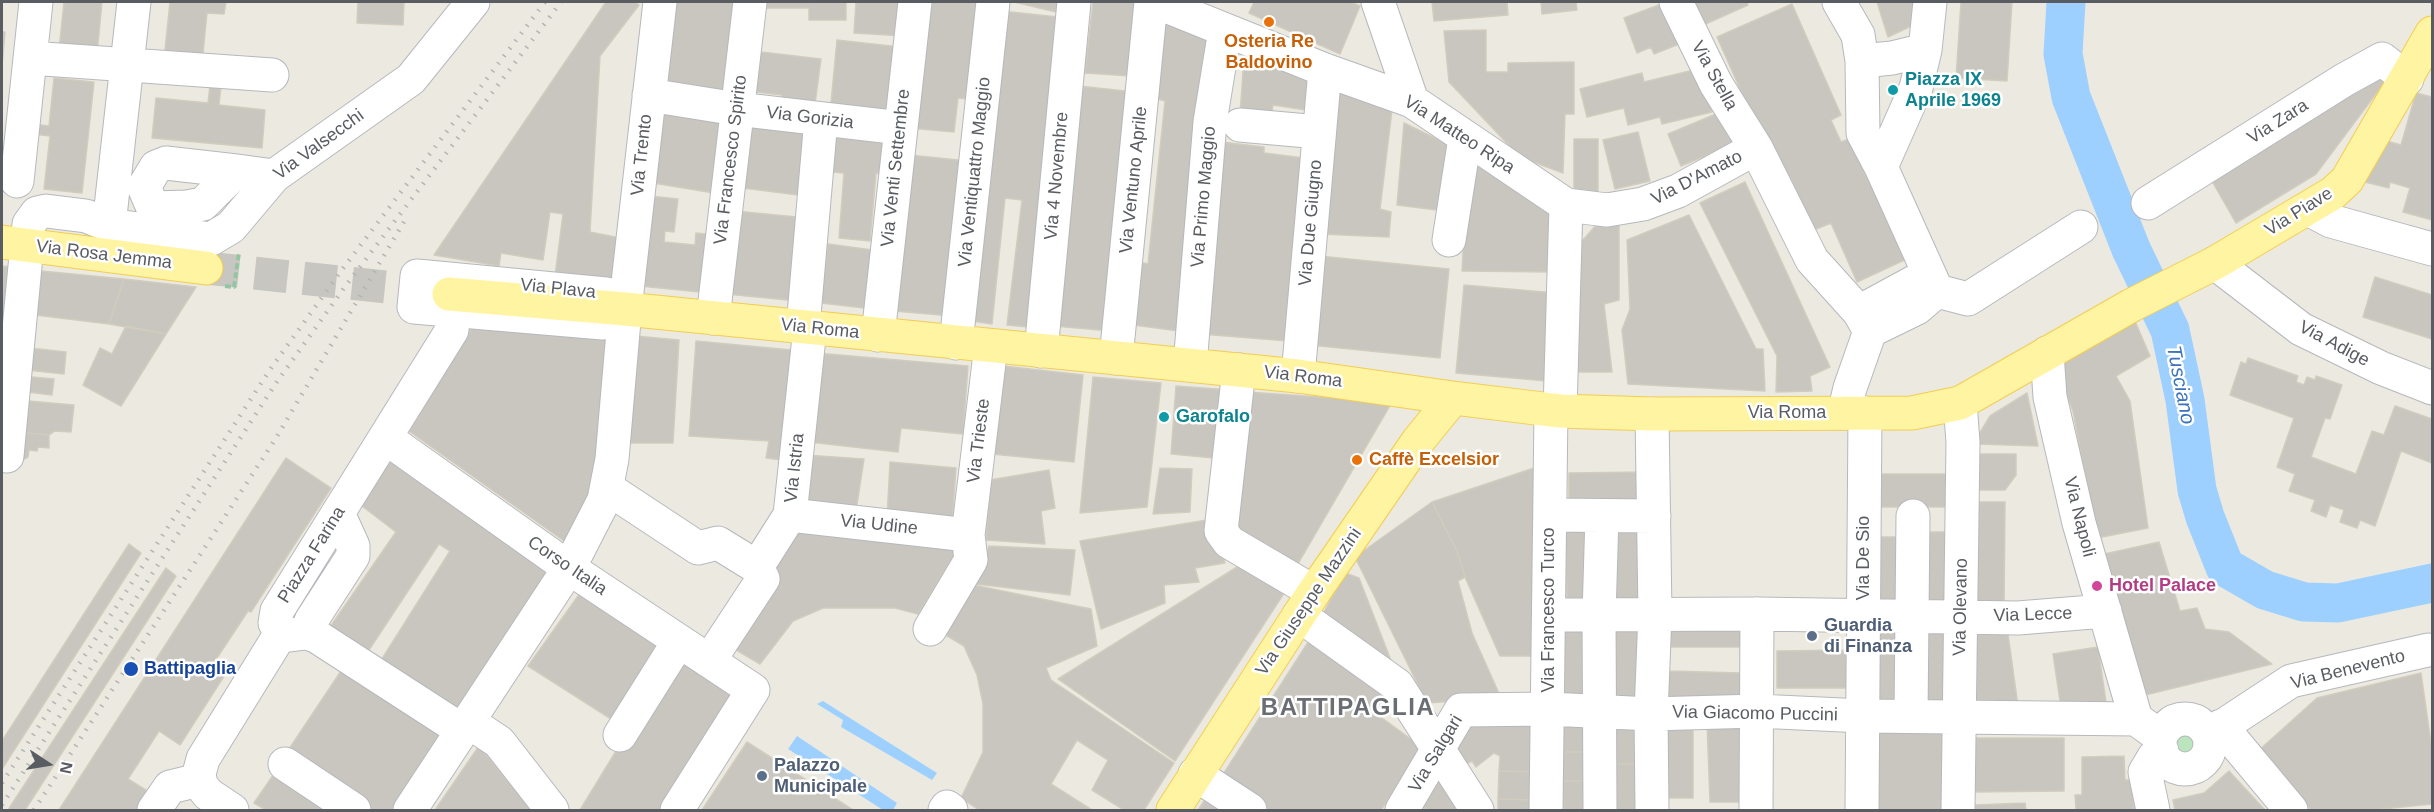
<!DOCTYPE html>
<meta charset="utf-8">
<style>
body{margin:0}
#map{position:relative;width:2434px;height:812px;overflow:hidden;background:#eceae0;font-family:Arial,sans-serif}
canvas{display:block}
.frame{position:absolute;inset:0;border:3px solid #595c61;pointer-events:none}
.north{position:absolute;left:18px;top:734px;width:60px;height:60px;-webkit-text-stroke:4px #fff;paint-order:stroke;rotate:102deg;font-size:16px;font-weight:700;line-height:24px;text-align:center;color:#595c61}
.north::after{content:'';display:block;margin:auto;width:21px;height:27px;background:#595c61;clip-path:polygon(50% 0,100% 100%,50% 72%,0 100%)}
</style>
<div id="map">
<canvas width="2434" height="812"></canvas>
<div class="frame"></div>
<div class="north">N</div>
</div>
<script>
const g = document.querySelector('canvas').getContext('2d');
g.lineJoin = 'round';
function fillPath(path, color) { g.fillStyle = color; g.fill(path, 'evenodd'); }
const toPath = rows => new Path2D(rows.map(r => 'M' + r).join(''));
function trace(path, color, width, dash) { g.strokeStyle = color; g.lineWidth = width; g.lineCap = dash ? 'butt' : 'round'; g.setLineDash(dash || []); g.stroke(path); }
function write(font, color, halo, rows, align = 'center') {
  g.font = font + ' Arial,sans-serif'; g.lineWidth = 5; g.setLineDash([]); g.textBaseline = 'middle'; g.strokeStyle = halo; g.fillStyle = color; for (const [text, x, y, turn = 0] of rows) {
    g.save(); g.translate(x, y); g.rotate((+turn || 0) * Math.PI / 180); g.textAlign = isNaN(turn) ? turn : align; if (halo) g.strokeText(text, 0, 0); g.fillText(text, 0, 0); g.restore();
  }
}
const green = toPath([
 '2174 743a12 12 0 1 1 24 0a12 12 0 1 1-24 0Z'
]);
const water = toPath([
 [823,701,937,773,932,780,841,727,843,720,817,704],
 [797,736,897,803,893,810,883,810,788,749]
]);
const river = toPath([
 [2066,2,2063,54,2071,97,2131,249,2170,330,2185,400,2197,490,2205,517,2225,567,2265,590,2304,602,2338,603,2432,583]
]);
const building = toPath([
 [64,2,102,2,97,54,59,50,64,2],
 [170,2,226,2,224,14,207,13,202,63,164,59,170,2],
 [358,2,404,2,403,25,357,23,358,2],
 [606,2,635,2,639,5,600,56,590,232,625,239,621,281,555,276,563,214,550,212,543,260,501,253,499,266,434,255,606,2],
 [668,2,742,2,732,103,659,93,668,2],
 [761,2,846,2,846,20,809,20,809,8,761,8,761,2],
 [856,2,909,2,905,36,854,33,856,2],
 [922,2,987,2,976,100,958,98,954,132,910,128,922,2],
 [1014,2,1069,2,1069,15,1014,2],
 [1093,2,1137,2,1131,76,1085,73,1093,2],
 [1254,2,1350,2,1360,6,1340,54,1249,13,1254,2],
 [1432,2,1507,2,1508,15,1434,21,1432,2],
 [1541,2,1576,2,1577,10,1542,14,1541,2],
 [1667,2,1684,42,1654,54,1651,47,1637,53,1624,18,1667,2],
 [1691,2,1747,2,1748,5,1701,26,1691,2],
 [1877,2,1921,2,1920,22,1888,37,1877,2],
 [1961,2,2012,2,2007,81,1956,78,1961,2],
 [1792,4,1841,115,1831,120,1841,142,1849,139,1869,183,1879,182,1913,256,1857,282,1831,223,1814,230,1790,177,1781,181,1717,37,1792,4],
 [1001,11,1068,18,1039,328,1007,325,1022,200,1005,198,992,324,964,320,1001,11],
 [1163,12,1221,31,1186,332,1134,325,1139,262,1148,264,1165,101,1154,98,1163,12],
 [1486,30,1486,72,1508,72,1508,63,1574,62,1574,114,1565,114,1563,173,1520,157,1449,82,1444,31,1486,30],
 [2,32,5,32,2,66,2,32],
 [837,40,900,47,892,120,830,113,837,40],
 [1245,43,1315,74,1313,111,1273,105,1271,118,1240,115,1245,43],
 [761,52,821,59,814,111,781,107,782,95,756,92,761,52],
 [1702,68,1712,112,1662,124,1660,117,1628,125,1624,108,1587,117,1580,89,1642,73,1644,82,1702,68],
 [2374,72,2384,83,2316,174,2236,223,2209,176,2374,72],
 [54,78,94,82,82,193,44,189,50,136,33,134,34,124,49,126,54,78],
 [1331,83,1392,110,1380,209,1391,212,1389,237,1321,234,1331,83],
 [210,85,221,86,219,105,265,110,262,148,152,138,156,98,208,103,210,85],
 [1078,86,1135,92,1111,331,1054,326,1078,86],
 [2416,93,2432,97,2432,220,2403,212,2410,188,2390,182,2389,188,2365,182,2383,140,2401,145,2416,93],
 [658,105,729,114,720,194,647,182,658,105],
 [1723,111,1736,143,1681,166,1668,134,1723,111],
 [745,118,816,127,806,196,735,187,745,118],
 [1404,123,1447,144,1437,210,1397,205,1404,123],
 [824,128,890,133,887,174,876,173,870,241,839,238,844,173,821,171,824,128],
 [1638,132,1650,181,1615,189,1603,140,1638,132],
 [1574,139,1598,139,1598,194,1574,194,1574,139],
 [1221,142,1264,147,1264,153,1304,158,1288,341,1201,334,1221,142],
 [909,155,968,161,952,316,894,311,909,155],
 [1468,158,1559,214,1553,272,1462,271,1468,158],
 [1745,182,1830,367,1810,376,1812,391,1776,392,1777,356,1700,203,1745,182],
 [649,196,678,199,674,232,665,231,664,242,695,245,696,233,716,235,710,293,640,286,649,196],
 [735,211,807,218,798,301,726,294,735,211],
 [1689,215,1756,349,1763,349,1765,391,1628,384,1622,330,1630,309,1627,240,1689,215],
 [1597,224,1619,224,1619,300,1604,304,1612,372,1576,372,1576,248,1597,224],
 [828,244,880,251,873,309,821,303,828,244],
 [1319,256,1449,269,1440,358,1310,345,1319,256],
 [2,266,21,268,16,317,2,316,2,266],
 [31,270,124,279,109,324,27,314,31,270],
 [2375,277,2432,295,2432,339,2363,317,2375,277],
 [124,279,196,287,166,334,109,324,124,279],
 [1464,285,1555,293,1547,381,1456,373,1464,285],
 [2134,319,2150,356,2116,376,2130,401,2148,528,2097,538,2073,411,2056,367,2134,319],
 [476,321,609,333,597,494,564,541,409,431,476,321],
 [126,326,166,334,121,406,83,385,100,348,112,354,126,326],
 [635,336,679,340,673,443,625,443,635,336],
 [696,341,802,351,790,461,766,458,769,441,689,436,696,341],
 [30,348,66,352,64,374,27,370,30,348],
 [816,353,968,366,963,434,901,428,898,452,809,442,816,353],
 [2248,358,2298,376,2296,382,2304,385,2307,377,2315,380,2316,376,2342,385,2330,419,2325,418,2311,457,2356,474,2372,431,2384,435,2395,406,2432,419,2432,463,2401,451,2375,526,2360,520,2357,528,2340,522,2344,510,2330,505,2326,517,2311,511,2315,500,2289,491,2295,474,2277,467,2294,418,2230,395,2241,362,2246,364,2248,358],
 [1003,366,1083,375,1074,462,992,454,1003,366],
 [21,376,54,379,52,395,19,391,21,376],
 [1093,377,1161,383,1147,507,1080,513,1093,377],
 [1176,386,1230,390,1225,459,1171,454,1176,386],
 [1247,392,1392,402,1296,567,1235,533,1247,392],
 [2027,393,2038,446,1978,444,1978,436,1990,416,2027,393],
 [17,400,74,405,71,432,55,431,49,435,14,432,17,400],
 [14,432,49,435,49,448,38,447,37,451,29,450,28,457,19,462,14,432],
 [1975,454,2016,454,2016,475,2005,490,1975,490,1975,454],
 [388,455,555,573,458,718,380,662,450,551,439,544,367,653,330,627,396,532,358,503,388,455],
 [805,455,864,459,856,511,800,506,805,455],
 [286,458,331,488,251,612,248,611,215,661,228,670,180,745,159,731,128,779,149,792,137,810,59,810,286,458],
 [890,462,956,468,952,524,887,519,890,462],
 [1540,466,1539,656,1500,656,1465,577,1457,551,1432,502,1540,466],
 [1160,468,1192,469,1190,512,1153,514,1160,468],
 [1049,470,1055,508,1041,511,1045,544,986,540,990,480,1049,470],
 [1645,472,1645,504,1569,505,1569,473,1645,472],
 [1873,474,1952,474,1952,507,1873,507,1873,474],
 [1432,502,1457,551,1465,577,1458,581,1472,633,1501,698,1427,703,1355,557,1432,502],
 [1976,502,2005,502,2004,613,1975,613,1976,502],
 [1213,519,1225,563,1195,568,1199,582,1164,585,1165,603,1101,629,1080,541,1213,519],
 [803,521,959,547,918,614,895,608,823,608,793,621,760,664,726,644,803,521],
 [1616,524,1642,524,1642,606,1616,606,1616,524],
 [1593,529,1595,603,1567,604,1566,530,1593,529],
 [1924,532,1950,532,1949,608,1923,607,1924,532],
 [1875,537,1901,537,1901,605,1875,605,1875,537],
 [2159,542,2180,611,2197,608,2205,629,2229,632,2272,664,2141,696,2100,555,2159,542],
 [129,544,141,553,2,769,2,741,129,544],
 [989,546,1075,550,1070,595,976,584,989,546],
 [1245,562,1288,587,1175,761,1058,679,1245,562],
 [166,568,176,576,25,810,8,810,166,568],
 [1345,573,1359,578,1397,676,1318,623,1345,573],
 [973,585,1091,609,1097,646,1046,668,1051,680,1174,763,1144,810,1124,810,1092,790,1108,760,1077,740,1051,784,1092,810,979,810,961,798,983,752,983,704,977,675,964,646,944,634,973,585],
 [583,589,670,649,619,724,528,666,583,589],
 [1742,622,1742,647,1668,647,1668,623,1742,622],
 [1564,624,1592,624,1592,698,1565,698,1564,624],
 [1611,627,1639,627,1640,697,1612,698,1611,627],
 [1923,631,1951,631,1951,706,1923,706,1923,631],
 [1314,633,1396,686,1378,715,1423,748,1381,810,1268,810,1222,776,1314,633],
 [1876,633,1902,634,1901,707,1875,707,1876,633],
 [2008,634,2018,706,1976,708,1976,635,2008,634],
 [2098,647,2106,702,2061,708,2053,654,2098,647],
 [1849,650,1850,688,1777,688,1777,651,1849,650],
 [676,653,742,693,666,810,580,810,676,653],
 [341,671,445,736,391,810,363,810,285,755,341,671],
 [1669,671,1741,673,1741,701,1668,700,1669,671],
 [2421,673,2432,750,2432,804,2373,810,2311,810,2257,752,2317,698,2421,673],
 [1535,713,1534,772,1499,771,1500,756,1494,753,1476,767,1472,761,1464,765,1450,741,1466,716,1535,713],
 [1611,720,1640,720,1640,764,1610,764,1611,720],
 [1870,720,1950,720,1950,810,1872,810,1870,720],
 [1707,723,1742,723,1742,802,1710,802,1707,723],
 [1562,725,1589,726,1589,752,1562,752,1562,725],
 [1662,725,1693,725,1693,798,1663,798,1662,725],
 [1974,738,2064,738,2064,791,1974,792,1974,738],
 [747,742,853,810,702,810,747,742],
 [479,746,532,810,435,810,479,746],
 [1562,752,1589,752,1589,781,1563,781,1562,752],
 [2124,756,2125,780,2132,780,2134,810,2076,810,2075,795,2082,795,2082,757,2124,756],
 [1610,764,1640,764,1640,810,1610,810,1610,764],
 [1443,765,1459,802,1454,810,1428,810,1419,805,1443,765],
 [278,768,343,810,266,810,254,803,278,768],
 [1499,771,1534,772,1534,800,1498,799,1499,771],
 [2229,771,2265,810,2175,810,2173,800,2204,793,2229,771],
 [1563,781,1589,781,1589,810,1564,810,1563,781],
 [1211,791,1240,810,1198,810,1211,791],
 [1498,799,1534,800,1534,810,1498,810,1498,799],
 [2025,803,2026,810,1975,810,1975,805,2025,803]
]);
const majorTunnel = toPath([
 [206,268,443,293]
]);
const path = toPath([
 [225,286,234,287,239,252]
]);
const minor = toPath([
 [1156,2,1325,70,1412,101,1566,205,1607,210,1643,204,1678,191,1756,148],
 [1378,2,1412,101],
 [1676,2,1716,84,1756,148,1812,260,1859,312,1870,331],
 [1839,2,1858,35,1862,61,1863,133,1881,167,1937,291],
 [30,58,272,75],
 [1862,61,1892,58,1925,50],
 [649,95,737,109,901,128],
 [1240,125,1319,132],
 [1881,167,1916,88,1925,50,1930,2],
 [236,171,203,204,187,207,153,208,144,187,156,167,166,163,236,171,274,176],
 [17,181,36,2],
 [2148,203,2344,80,2382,59,2407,79],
 [2308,209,2331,221,2432,249],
 [109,225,134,2],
 [1449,240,1465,138],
 [2215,263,2301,329,2381,368,2432,388],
 [417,276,606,294,625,309,603,323,414,307,417,276],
 [1937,291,1968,299,2081,227],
 [1859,312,1929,274],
 [713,318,750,2],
 [803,327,821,119],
 [878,335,915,2],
 [956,343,993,2],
 [1041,351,1074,2],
 [2047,353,2050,397,2079,523,2136,719,2161,737],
 [1116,358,1151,2],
 [1190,365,1210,122,1225,30],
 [1239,370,1221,531,1229,542,1314,592],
 [1298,376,1325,70],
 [1560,411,1566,205],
 [1844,413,1850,388,1870,331,1917,308,1937,291],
 [386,438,569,568,753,690,677,810],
 [7,456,29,224,37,213,46,211,86,216,109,225,211,239,231,227,274,176,411,79,473,2],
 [607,488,698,548,718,543,757,567,790,515,810,328],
 [790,515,968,535],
 [1550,515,1654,516],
 [1299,615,1397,685,1477,810],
 [1550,615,1757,614,2018,618,2105,611],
 [930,629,971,560,968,535,991,346],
 [281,633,290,635,306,633,316,636,463,731],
 [306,633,311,621,353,556,353,546,338,513],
 [709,661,763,579,757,567],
 [1911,716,1913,516],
 '2160 744a25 25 0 1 1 50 0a25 25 0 1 1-50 0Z',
 [469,722,499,742,552,810],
 [2221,726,2291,810],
 [620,735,679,641],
 [2209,735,2291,681,2428,650],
 [285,764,354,810],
 [1195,774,1250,810],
 [154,810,170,787,199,780],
 [232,810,208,794,201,785,199,774,203,759,281,633,275,623,277,611,452,330,453,311],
 [410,810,569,568,604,500,612,459,625,309,660,2],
 [945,810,947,807,951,810],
 [1402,810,1461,710,1549,709,1651,714,1757,711,1863,716,2136,719],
 [1546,810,1551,410],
 [1600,810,1599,615,1602,516],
 [1652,810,1651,714,1655,614,1652,414],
 [1756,810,1757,614],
 [1862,810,1865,413],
 [1958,810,1963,442,1960,403],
 [2153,810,2145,772,2154,757,2162,751]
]);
const major = toPath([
 [2,242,206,268],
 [449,294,625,309,1298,376,1453,398,1560,411,1652,414,1912,413,1960,403,2132,305,2215,263,2333,193,2347,180,2432,33],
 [1173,810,1314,592,1418,441,1453,398]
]);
const rail = toPath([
 [2,783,269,371,341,271,545,2],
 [2,805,274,386,344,288,561,2],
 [34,810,276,438,405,220]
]);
const markers = [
 [1269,22,6,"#e8710a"],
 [1893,90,6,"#0f9aa8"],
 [1164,417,6,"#0f9aa8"],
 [1357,460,6,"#e8710a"],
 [2097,586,6,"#d1479c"],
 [1812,636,6,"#5c6f8a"],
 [131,669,8,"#1a4fb4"],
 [762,776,6,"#5c6f8a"]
];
const foodNames = [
 ["Osteria Re",1269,42],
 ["Baldovino",1269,63],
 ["Caffè Excelsior",1369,460,"left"]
];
const streetNames = [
 ["Via Stella",1714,76,61],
 ["Via Gorizia",810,118,7],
 ["Via Zara",2278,122,-32],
 ["Via Matteo Ripa",1459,135,33],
 ["Via Valsecchi",319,145,-36],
 ["Via Trento",642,155,-84],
 ["Via Francesco Spirito",731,160,-83],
 ["Via Venti Settembre",896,168,-84],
 ["Via Ventiquattro Maggio",975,172,-84],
 ["Via 4 Novembre",1057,176,-85],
 ["Via D'Amato",1697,178,-27],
 ["Via Ventuno Aprile",1134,180,-84],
 ["Via Primo Maggio",1204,197,-85],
 ["Via Piave",2299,212,-32],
 ["Via Due Giugno",1311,223,-85],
 ["Via Rosa Jemma",104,255,7],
 ["Via Plava",558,289,6],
 ["Via Roma",820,329,6],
 ["Via Adige",2334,344,28],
 ["Via Roma",1303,377,7],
 ["Via Roma",1787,413],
 ["Via Trieste",979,441,-83],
 ["Via Istria",795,468,-84],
 ["Via Napoli",2079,517,76],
 ["Via Udine",879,525,6],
 ["Piazza Farina",312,555,-58],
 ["Via De Sio",1864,558,-90],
 ["Corso Italia",567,566,34],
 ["Via Giuseppe Mazzini",1309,602,-56],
 ["Via Olevano",1961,607,-89],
 ["Via Francesco Turco",1549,610,-90],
 ["Via Lecce",2033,615,-2],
 ["Via Benevento",2348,670,-14],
 ["Via Giacomo Puccini",1755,714,1],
 ["Via Salgari",1436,754,-59]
];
const cultureNames = [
 ["Piazza IX",1905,80],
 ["Aprile 1969",1905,101],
 ["Garofalo",1176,417]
];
const hotelNames = [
 ["Hotel Palace",2109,586]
];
const serviceNames = [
 ["Guardia",1824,626],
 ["di Finanza",1824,647],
 ["Palazzo",774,766],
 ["Municipale",774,787]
];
const transitNames = [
 ["Battipaglia",144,669]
];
const waterNames = [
 ["Tusciano",2180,385,79]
];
const districtNames = [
 ["BATTIPAGLIA",1348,708]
];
fillPath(green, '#bbe5bd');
fillPath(water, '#9dd0ff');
trace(river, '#9dd0ff', 39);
fillPath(building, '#c9c6bf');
trace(building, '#d1ccbe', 1.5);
trace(majorTunnel, '#c7c6c0', 33, [33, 16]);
trace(minor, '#b6b8bd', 35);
trace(major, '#f2cd52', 35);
trace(path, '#94c6a4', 4, [6, 3]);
trace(minor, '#fff', 33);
trace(major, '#fff4a2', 33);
trace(rail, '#b3b4b4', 4.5, [1.5, 8]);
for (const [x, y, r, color] of markers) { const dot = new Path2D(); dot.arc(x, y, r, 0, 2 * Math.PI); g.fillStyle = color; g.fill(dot); trace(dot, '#fff', 2); }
write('bold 18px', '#c56008', '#fff', foodNames);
write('18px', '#595c61', '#fff', streetNames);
write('bold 18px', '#0d838f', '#fff', cultureNames, 'left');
write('bold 18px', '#b23c85', '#fff', hotelNames, 'left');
write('bold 18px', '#4e5e75', '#fff', serviceNames, 'left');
write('bold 18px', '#164399', '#fff', transitNames, 'left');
write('italic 20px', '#3d74ba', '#fff', waterNames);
g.letterSpacing = '1.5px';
write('bold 24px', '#6a6e73', '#fff', districtNames);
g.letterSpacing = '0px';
</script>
